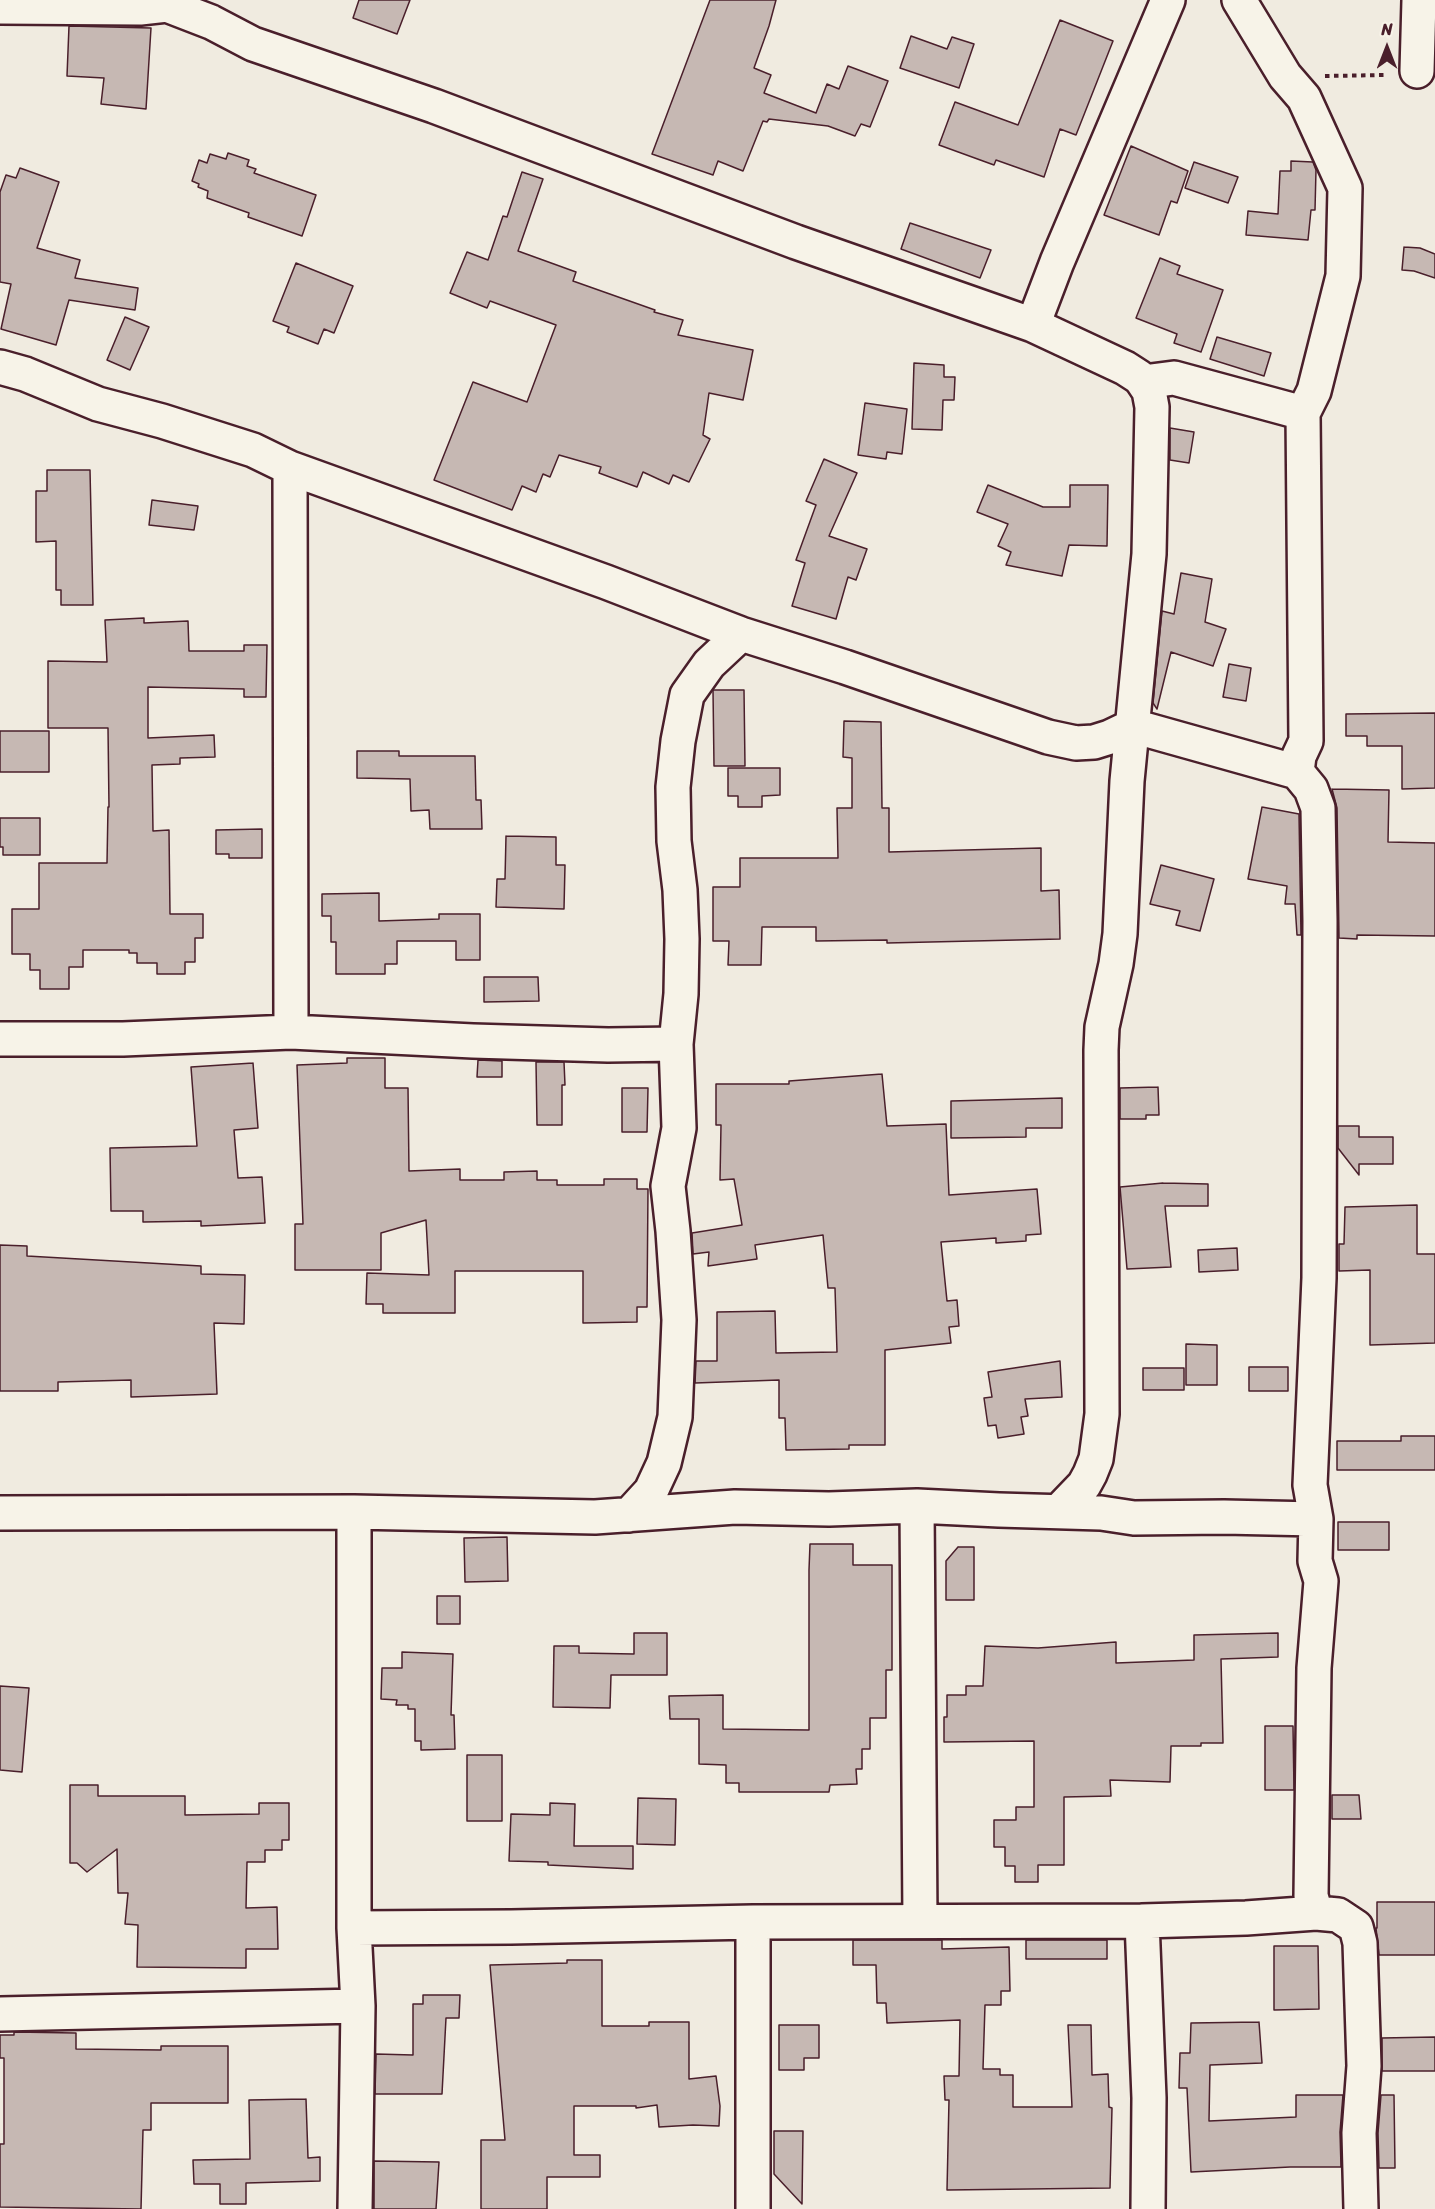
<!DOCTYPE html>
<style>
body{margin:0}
#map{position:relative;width:1435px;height:2209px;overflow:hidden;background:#f0ebe0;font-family:Sriracha,sans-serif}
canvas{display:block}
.north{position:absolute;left:1357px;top:18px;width:60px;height:60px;-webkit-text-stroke:4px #f7f3e8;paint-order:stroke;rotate:0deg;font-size:16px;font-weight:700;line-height:24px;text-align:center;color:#4a1f2b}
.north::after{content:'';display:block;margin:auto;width:21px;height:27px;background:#4a1f2b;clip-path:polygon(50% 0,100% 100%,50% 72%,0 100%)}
</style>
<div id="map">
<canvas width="1435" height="2209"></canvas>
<div class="north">N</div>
</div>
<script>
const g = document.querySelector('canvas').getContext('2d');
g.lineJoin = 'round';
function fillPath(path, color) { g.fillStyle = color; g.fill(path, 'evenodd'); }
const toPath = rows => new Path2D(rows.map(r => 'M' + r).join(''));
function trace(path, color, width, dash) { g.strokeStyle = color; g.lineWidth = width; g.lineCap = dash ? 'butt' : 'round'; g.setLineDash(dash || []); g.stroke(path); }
const building = toPath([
 [359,0,410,0,397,34,353,18,359,0],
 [710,0,776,0,769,26,754,68,771,75,764,93,816,113,827,84,839,89,848,66,888,81,870,127,861,124,855,136,828,126,769,119,767,122,763,121,743,171,718,161,713,175,652,154,710,0],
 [1060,20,1113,41,1076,135,1060,129,1044,177,996,160,994,165,939,145,955,102,1018,125,1060,20],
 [69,26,151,28,146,109,101,104,104,78,67,76,69,26],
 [911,36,947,49,952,37,974,44,959,88,900,68,911,36],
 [1131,146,1188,171,1177,203,1171,201,1159,235,1104,215,1131,146],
 [228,153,249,160,247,166,256,169,254,173,316,195,302,236,248,217,249,213,207,198,208,191,198,187,199,184,192,181,199,160,207,163,210,154,226,159,228,153],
 [1291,161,1313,162,1316,170,1315,210,1311,210,1308,240,1246,235,1248,211,1278,214,1280,171,1291,171,1291,161],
 [1194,162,1238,177,1228,203,1185,188,1194,162],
 [20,168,59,182,37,248,80,260,75,278,138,288,135,310,69,300,56,345,1,329,11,284,0,282,0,192,6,175,16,178,20,168],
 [522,172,543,179,518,251,576,272,573,281,655,310,654,312,683,320,678,335,753,350,743,400,709,393,703,435,710,439,689,482,673,475,669,484,643,472,637,487,599,473,601,467,559,455,550,477,543,474,536,492,522,486,512,510,434,480,473,382,527,402,556,325,490,301,487,308,450,293,467,252,488,260,503,216,507,217,522,172],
 [910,223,991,250,980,278,901,249,910,223],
 [1404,247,1420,248,1435,254,1435,278,1414,271,1402,270,1404,247],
 [1160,258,1180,266,1177,274,1223,290,1201,352,1174,343,1177,334,1136,318,1160,258],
 [296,263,353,286,334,333,324,329,318,344,287,332,289,327,273,321,296,263],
 [125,317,149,327,130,370,107,360,125,317],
 [1217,337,1271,353,1264,376,1210,359,1217,337],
 [914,363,944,365,944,377,955,377,954,400,943,400,942,430,912,429,914,363],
 [865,403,907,409,902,454,887,452,886,459,858,455,865,403],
 [1170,428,1194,432,1189,463,1170,460,1170,428],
 [824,459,857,473,829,536,867,549,856,580,848,577,836,619,792,606,805,563,796,560,816,505,806,501,824,459],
 [47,470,90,470,93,605,61,605,61,590,56,590,56,541,36,542,36,491,47,491,47,470],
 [988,485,1043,507,1070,507,1070,485,1108,485,1107,546,1069,545,1062,576,1006,565,1011,552,998,546,1008,524,977,512,988,485],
 [152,500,198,506,194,530,149,525,152,500],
 [1181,573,1212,579,1205,622,1226,629,1213,666,1171,652,1157,709,1153,703,1162,611,1174,614,1181,573],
 [144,618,144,623,188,621,189,651,244,651,244,645,267,645,266,697,244,697,244,689,148,687,148,738,214,735,215,757,180,758,180,764,152,765,153,831,169,830,170,914,203,914,203,938,195,938,195,962,185,962,185,974,157,974,157,963,137,963,137,953,129,953,129,950,83,950,83,967,69,967,69,989,40,989,40,970,30,970,30,954,12,954,12,909,39,909,39,863,107,863,108,807,109,807,108,728,48,728,48,661,107,662,105,620,144,618],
 [1229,664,1251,668,1246,701,1223,697,1229,664],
 [713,690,744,690,745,766,714,766,713,690],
 [1435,713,1435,788,1402,789,1402,746,1367,746,1367,736,1346,736,1346,714,1435,713],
 [844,721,881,722,882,808,889,808,889,852,1041,848,1041,891,1059,890,1060,939,887,943,887,940,816,941,816,927,762,927,761,965,728,965,729,941,713,941,713,887,740,887,740,858,838,858,837,808,852,808,852,758,843,757,844,721],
 [0,731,49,731,49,772,0,772,0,731],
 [357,751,399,751,399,756,475,756,476,800,481,800,482,829,430,829,429,810,411,811,410,779,357,778,357,751],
 [728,768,780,768,780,795,762,796,762,807,738,807,738,796,728,796,728,768],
 [1332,789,1389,790,1388,842,1435,843,1435,936,1357,935,1357,939,1339,938,1337,808,1332,789],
 [1262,807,1299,814,1301,935,1297,935,1295,904,1285,904,1287,886,1248,879,1262,807],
 [0,818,40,818,40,855,3,855,3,847,0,847,0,818],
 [262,829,262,858,229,858,229,854,216,854,216,830,262,829],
 [506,836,556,837,556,865,565,865,564,909,496,907,497,879,505,879,506,836],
 [1161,865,1214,879,1200,931,1176,925,1180,911,1150,904,1161,865],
 [379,893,379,921,439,919,439,914,480,914,480,960,456,960,456,941,397,941,397,964,385,964,385,974,336,974,336,942,331,942,331,916,322,916,322,894,379,893],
 [484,977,538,977,539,1001,484,1002,484,977],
 [347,1058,385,1058,385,1088,408,1088,409,1171,460,1169,460,1180,504,1180,504,1172,537,1171,537,1180,557,1180,557,1185,604,1185,604,1179,637,1179,637,1189,648,1189,647,1307,637,1307,637,1322,583,1323,583,1271,455,1271,455,1313,383,1313,383,1304,366,1304,367,1273,429,1275,426,1220,381,1233,381,1270,295,1270,295,1224,303,1224,297,1065,347,1063,347,1058],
 [478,1060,502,1061,502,1077,477,1077,478,1060],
 [536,1062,564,1062,565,1085,562,1085,562,1125,537,1125,536,1062],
 [253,1063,258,1128,234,1130,238,1178,262,1177,265,1223,201,1226,201,1221,143,1222,143,1211,111,1211,110,1148,197,1146,191,1067,253,1063],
 [882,1074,887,1126,946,1124,949,1195,1037,1189,1041,1234,1026,1235,1026,1241,996,1243,996,1238,941,1242,947,1301,957,1300,959,1326,949,1327,951,1343,885,1350,885,1445,849,1445,849,1449,786,1450,785,1418,779,1418,779,1380,695,1383,696,1361,717,1361,717,1312,775,1311,776,1353,837,1352,835,1288,828,1288,823,1235,755,1245,757,1259,708,1266,709,1252,693,1254,692,1233,742,1225,734,1179,720,1180,721,1125,716,1125,716,1084,789,1084,789,1081,882,1074],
 [1158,1087,1159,1115,1146,1115,1146,1119,1120,1119,1120,1088,1158,1087],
 [622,1088,648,1088,647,1132,622,1132,622,1088],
 [1062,1098,1062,1128,1026,1128,1026,1137,951,1138,951,1101,1062,1098],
 [1338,1126,1359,1126,1359,1137,1393,1137,1393,1164,1359,1164,1359,1175,1338,1148,1338,1126],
 [1163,1183,1208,1184,1208,1206,1165,1206,1171,1267,1127,1269,1120,1187,1163,1183],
 [1417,1205,1417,1254,1435,1254,1435,1343,1370,1345,1370,1270,1339,1271,1339,1244,1344,1244,1345,1207,1417,1205],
 [0,1245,27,1246,27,1256,201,1266,201,1274,245,1275,244,1324,214,1323,217,1394,131,1397,131,1380,58,1382,58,1391,0,1391,0,1245],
 [1237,1248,1238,1270,1199,1272,1198,1250,1237,1248],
 [1186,1344,1217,1345,1217,1385,1186,1385,1186,1344],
 [1060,1361,1062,1397,1025,1399,1028,1416,1021,1417,1024,1434,998,1438,996,1425,988,1426,984,1398,992,1397,988,1372,1060,1361],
 [1249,1367,1288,1367,1288,1391,1249,1391,1249,1367],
 [1143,1368,1184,1368,1184,1390,1143,1390,1143,1368],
 [1401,1436,1435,1436,1435,1470,1337,1470,1337,1441,1401,1441,1401,1436],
 [1338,1522,1389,1522,1389,1550,1338,1550,1338,1522],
 [507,1537,508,1581,465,1582,464,1538,507,1537],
 [810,1544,853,1544,853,1565,892,1565,892,1670,886,1670,886,1718,870,1718,870,1749,862,1749,862,1769,856,1769,857,1784,830,1785,829,1792,739,1792,739,1783,726,1783,726,1765,699,1764,699,1719,670,1719,669,1696,723,1695,723,1729,809,1730,809,1570,810,1544],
 [958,1547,974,1547,974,1600,946,1600,946,1561,958,1547],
 [437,1596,460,1596,460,1624,437,1624,437,1596],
 [634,1633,667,1633,667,1675,611,1675,610,1708,553,1707,554,1646,579,1646,579,1653,634,1654,634,1633],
 [1278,1633,1278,1657,1221,1659,1223,1743,1201,1743,1201,1746,1171,1746,1170,1782,1110,1780,1111,1796,1064,1797,1064,1865,1038,1865,1038,1882,1015,1882,1015,1866,1005,1866,1005,1847,994,1847,994,1820,1016,1820,1016,1807,1034,1807,1034,1741,944,1742,944,1717,947,1717,947,1695,966,1695,966,1686,983,1686,985,1646,1038,1648,1116,1642,1116,1663,1194,1660,1194,1635,1278,1633],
 [402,1652,453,1654,451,1715,454,1715,455,1749,421,1750,421,1741,415,1741,415,1709,408,1709,408,1705,396,1705,397,1700,381,1699,382,1668,402,1668,402,1652],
 [0,1686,29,1688,22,1772,0,1770,0,1686],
 [1265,1726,1293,1726,1294,1790,1265,1790,1265,1726],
 [467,1755,502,1755,502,1821,467,1821,467,1755],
 [70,1785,98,1785,98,1796,185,1796,185,1815,259,1814,259,1803,289,1803,289,1840,282,1840,282,1850,265,1850,265,1862,247,1862,246,1908,277,1907,278,1949,246,1949,246,1968,137,1967,138,1925,125,1924,128,1893,118,1893,117,1849,87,1872,77,1863,70,1863,70,1785],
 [1332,1795,1359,1795,1361,1819,1332,1819,1332,1795],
 [638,1798,676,1799,675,1845,637,1844,638,1798],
 [550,1803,575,1804,574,1846,633,1846,633,1869,548,1865,548,1862,509,1861,511,1814,550,1815,550,1803],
 [1377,1902,1435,1902,1435,1955,1379,1955,1376,1928,1377,1928,1377,1902],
 [853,1940,942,1940,942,1949,1009,1947,1010,1991,1001,1991,1001,2005,985,2005,983,2069,1000,2069,1000,2075,1013,2075,1013,2107,1072,2107,1068,2025,1091,2025,1092,2075,1108,2074,1109,2107,1112,2108,1110,2188,947,2190,949,2100,945,2100,944,2076,959,2076,960,2020,887,2023,886,2003,877,2003,876,1965,853,1965,853,1940],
 [1026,1940,1107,1940,1107,1959,1026,1959,1026,1940],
 [1274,1946,1318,1946,1319,2009,1274,2010,1274,1946],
 [567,1960,602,1960,602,2026,649,2026,649,2022,689,2022,689,2079,716,2076,720,2106,719,2126,693,2125,659,2127,657,2105,636,2108,636,2106,574,2106,574,2155,600,2155,600,2177,547,2177,547,2209,481,2209,481,2140,505,2140,490,1965,567,1963,567,1960],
 [423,1995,460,1995,459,2018,446,2018,442,2094,375,2094,376,2054,413,2055,413,2004,423,2004,423,1995],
 [1259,2022,1262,2063,1210,2065,1209,2121,1296,2117,1296,2095,1343,2095,1340,2132,1341,2167,1290,2167,1191,2172,1187,2088,1179,2088,1180,2053,1190,2053,1191,2023,1259,2022],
 [779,2025,819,2025,819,2058,804,2058,804,2070,779,2070,779,2025],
 [14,2032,76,2033,76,2049,161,2050,161,2046,228,2046,228,2103,151,2103,151,2130,143,2130,141,2209,0,2207,0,2144,4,2144,4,2058,0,2058,0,2035,14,2035,14,2032],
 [1435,2037,1435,2071,1382,2071,1382,2038,1435,2037],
 [1381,2095,1394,2095,1395,2168,1379,2168,1378,2133,1381,2095],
 [306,2099,308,2158,320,2157,320,2181,246,2183,246,2204,220,2204,220,2184,194,2184,193,2160,250,2159,249,2100,306,2099],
 [774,2131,803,2131,802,2204,774,2174,774,2131],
 [374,2161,439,2162,436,2209,374,2209,374,2161]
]);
const path = toPath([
 [1325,76,1386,75]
]);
const minor = toPath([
 [1239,0,1285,76,1304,98,1345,188,1343,276,1314,391,1303,413,1306,741,1299,756,1297,772],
 [0,7,140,8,167,5,211,22,253,44,434,106,796,242,1033,325,1125,368,1139,377,1143,382,1149,391,1152,407,1149,554,1127,781,1120,934,1116,964,1102,1027,1101,1050,1102,1414,1096,1459,1090,1474,1084,1485,1059,1511],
 [1417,71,1419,0],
 [1033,325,1057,262,1168,0],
 [0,367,25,374,98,404,162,421,253,450,290,468,606,582,741,634,845,667,1048,737,1076,743,1094,742,1110,737,1133,726,1297,772,1311,789,1318,808,1320,921,1319,1278,1310,1485,1316,1519,1315,1561,1321,1581,1314,1668,1311,1896,1316,1913,1338,1915,1356,1927,1360,1943,1364,2066,1359,2133,1361,2209],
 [1143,382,1174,378,1303,413],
 [290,468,291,1032],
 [0,1039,123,1039,291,1032,473,1041,608,1045,676,1044],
 [917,1506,920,1921],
 [354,1512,354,1928,358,2006,355,2209],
 [0,1513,354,1512,595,1517,735,1507,829,1509,917,1506,999,1510,1101,1513,1134,1518,1224,1517,1316,1519],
 [629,1515,651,1491,664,1463,675,1417,679,1320,673,1231,668,1186,679,1128,676,1044,681,994,682,939,680,890,674,841,673,787,678,741,687,695,709,664,741,634],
 [1142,1921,1149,2098,1148,2209],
 [753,1922,753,2209],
 [354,1928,511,1927,753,1922,1142,1921,1246,1918,1316,1913],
 [0,2014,358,2006]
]);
fillPath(building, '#c6b8b3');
trace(building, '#4a1f2b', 1.5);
trace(minor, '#4a1f2b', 38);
trace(path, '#4a1f2b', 4, [4.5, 4.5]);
trace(minor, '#f7f3e8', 33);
</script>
